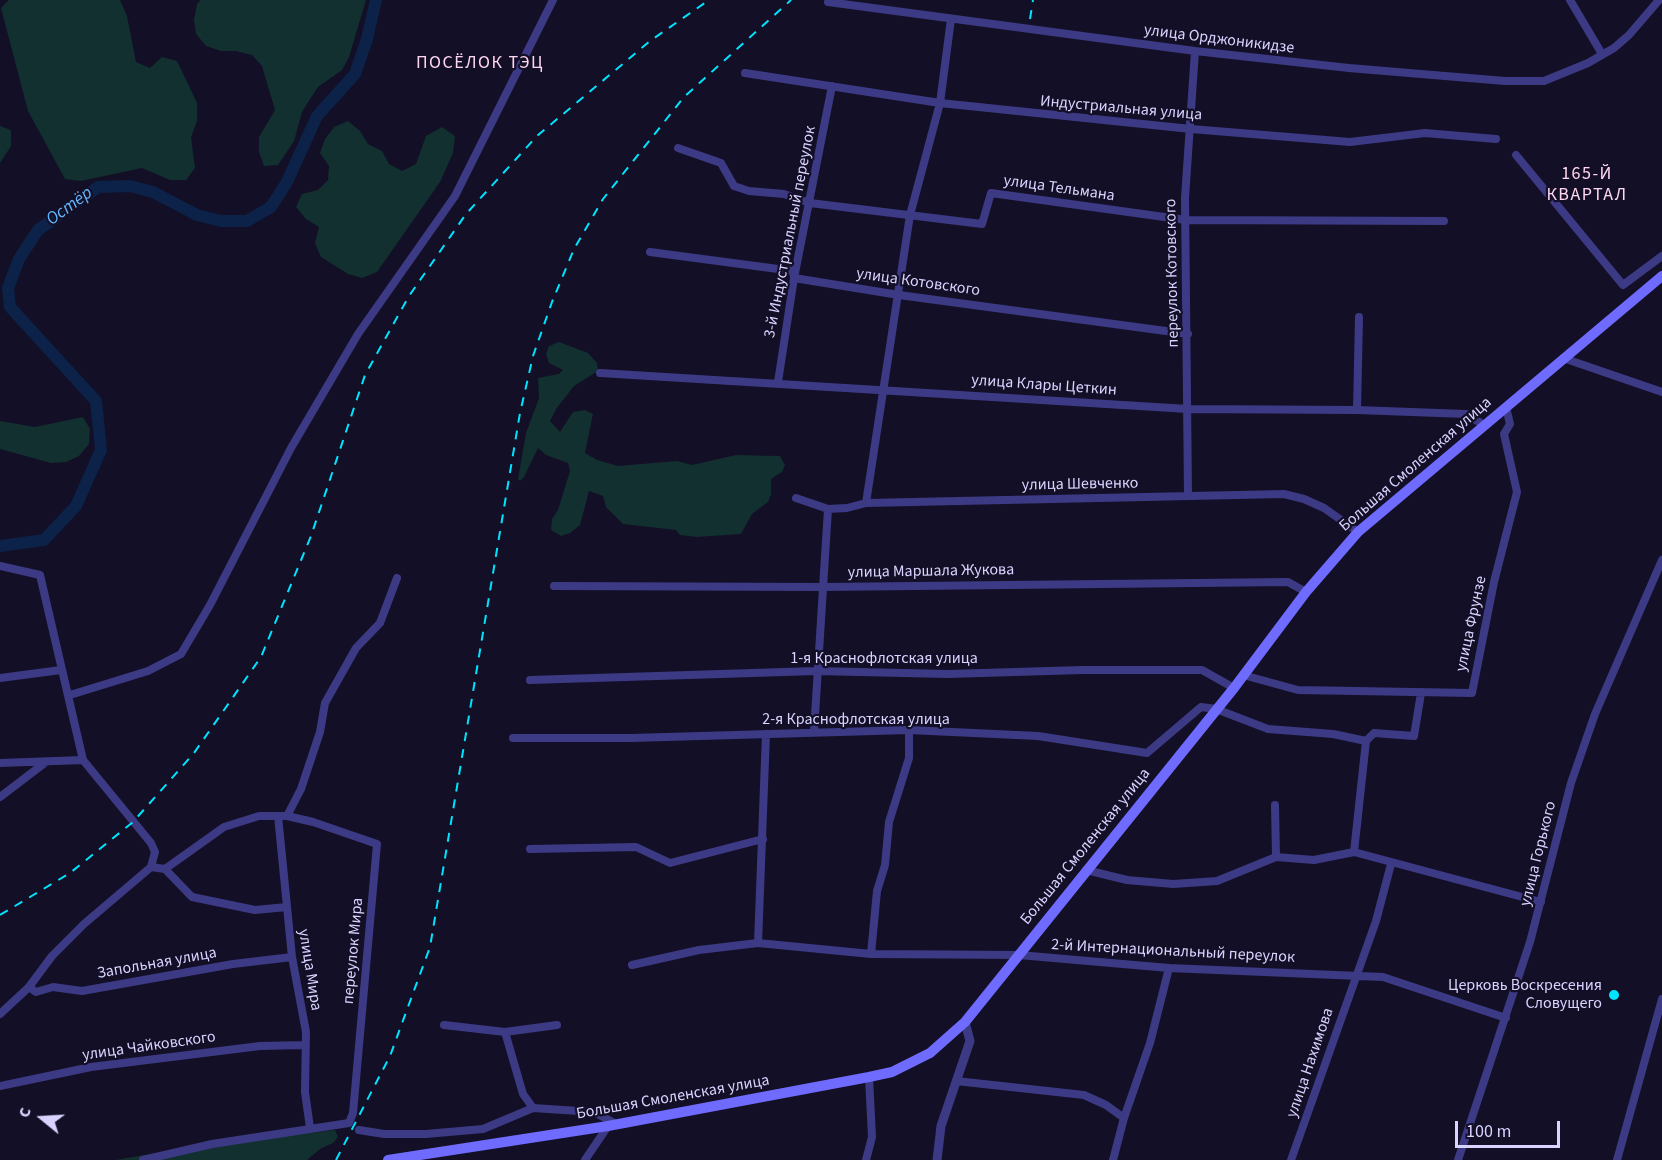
<!DOCTYPE html>
<meta charset="utf-8">
<style>
body{margin:0}
#map{position:relative;width:1662px;height:1160px;overflow:hidden;background:#130f26;font-family:"Source Sans 3",sans-serif}
canvas{display:block}
.north{position:absolute;left:12px;top:1088px;width:60px;height:60px;-webkit-text-stroke:4px #130f26;paint-order:stroke;rotate:288deg;font-size:16px;font-weight:700;line-height:24px;text-align:center;color:#d9d4ff}
.north::after{content:'';display:block;margin:auto;width:21px;height:27px;background:#d9d4ff;clip-path:polygon(50% 0,100% 100%,50% 72%,0 100%)}
.scale{position:absolute;left:1455px;top:1121px;width:105px;height:27px;box-sizing:border-box;border:3px solid #d9d4ff;border-top:0;padding-left:8px;font-size:18px;line-height:21px;white-space:nowrap;color:#d9d4ff;-webkit-text-stroke:4px #130f26;paint-order:stroke}
</style>
<div id="map">
<canvas width="1662" height="1160"></canvas>
<div class="north">С</div>
<div class="scale">100 m</div>
</div>
<script>
const g = document.querySelector('canvas').getContext('2d');
g.lineJoin = 'round';
function fillPath(path, color) { g.fillStyle = color; g.fill(path, 'evenodd'); }
const toPath = rows => new Path2D(rows.map(r => 'M' + r).join(''));
function trace(path, color, width, dash) { g.strokeStyle = color; g.lineWidth = width; g.lineCap = dash ? 'butt' : 'round'; g.setLineDash(dash || []); g.stroke(path); }
function write(font, color, halo, rows, align = 'center') {
  g.font = font + ' "Source Sans 3",sans-serif'; g.lineWidth = 4.5; g.setLineDash([]); g.textBaseline = 'middle'; g.strokeStyle = halo; g.fillStyle = color; for (const [text, x, y, turn = 0] of rows) {
    g.save(); g.translate(x, y); g.rotate((+turn || 0) * Math.PI / 180); g.textAlign = isNaN(turn) ? turn : align; if (halo) g.strokeText(text, 0, 0); g.fillText(text, 0, 0); g.restore();
  }
}
const green = toPath([
 [9,0,120,0,127,16,136,62,150,68,162,57,177,61,197,103,197,121,191,137,195,168,186,180,170,180,142,168,81,181,65,179,28,111,1,8],
 [201,0,366,0,349,57,342,70,318,87,310,99,302,112,294,141,278,165,264,166,259,152,259,137,275,110,262,66,252,55,236,51,221,51,206,46,196,34,194,20,197,4],
 [348,121,360,131,368,144,382,151,389,164,402,171,416,164,426,136,442,127,455,136,453,153,440,182,377,272,362,278,348,274,321,257,315,243,319,227,306,219,296,207,302,194,318,190,328,180,329,166,320,153,325,139,334,127],
 [0,126,11,130,11,146,0,163],
 [559,342,588,353,597,363,598,371,574,386,556,409,550,421,560,432,573,412,585,410,593,414,585,453,597,460,618,466,677,461,692,465,736,455,780,456,785,465,782,472,771,479,771,494,768,502,752,514,741,534,697,537,680,535,676,530,623,524,606,507,603,496,589,491,580,525,570,533,561,536,551,530,552,519,558,510,570,471,568,463,546,455,538,448,524,477,520,481,518,479,526,433,539,398,538,378,559,374,563,370,549,363,546,354,549,346],
 [83,417,90,429,89,444,79,456,66,462,51,463,0,449,0,421,35,427],
 [335,1130,338,1137,333,1143,320,1149,307,1160,116,1160,178,1149]
]);
const river = toPath([
 [0,546,44,540,76,506,101,450,96,401,10,307,8,288,19,259,38,230,98,187,130,186,153,192,197,215,221,221,247,221,271,207,287,182,317,116,355,74,367,39,376,0]
]);
const minor = toPath([
 [1570,0,1602,54],
 [828,2,1195,51,1349,68,1505,81,1544,81,1588,63,1614,48,1629,35,1659,0],
 [745,73,940,103,1191,129,1350,142,1425,133,1496,139],
 [678,148,721,163,734,186,749,191,784,194,810,203,982,224,991,193,1186,220,1444,221],
 [1516,155,1623,285,1662,256],
 [650,252,793,271,794,278,899,295,1188,334],
 [1563,358,1662,392],
 [600,373,1188,409,1357,410,1466,414,1484,425],
 [778,382,794,278,832,86],
 [1357,410,1359,317],
 [1188,496,1185,198,1195,51],
 [796,498,828,509,847,508,866,503,1284,494,1304,499,1324,508,1358,532],
 [866,503,910,215,940,103,951,19],
 [0,566,40,575,83,760,151,843,155,852,151,867,84,924,52,956,29,987,0,1014],
 [554,586,822,587,1288,582,1306,592],
 [1243,675,1298,690,1472,693,1494,582,1517,492,1504,434,1510,424,1506,407],
 [0,678,61,670],
 [530,680,816,671,948,674,1082,670,1202,670,1234,688],
 [70,695,148,671,181,654,210,605,291,448,358,334,455,196,553,0],
 [814,731,828,509],
 [513,738,631,738,909,730,1038,736,1147,753,1201,707,1216,709,1268,729,1333,734,1366,741,1374,733,1414,736,1421,693],
 [0,763,83,760],
 [0,797,46,762],
 [1275,805,1276,857],
 [278,816,292,957,306,1032,305,1092,310,1128],
 [287,816,301,789,320,732,325,703,356,648,380,623,397,578],
 [530,849,636,847,670,863,763,839],
 [1354,852,1366,741],
 [165,869,192,897,255,910,287,907],
 [1086,870,1127,880,1173,884,1217,881,1276,857,1314,860,1354,852,1541,902],
 [758,943,766,734],
 [871,954,877,891,885,865,889,822,909,758,909,730],
 [632,965,699,950,758,943,871,954,1019,955,1169,968,1383,977,1506,1018],
 [29,987,36,992,53,987,82,991,233,964,292,957],
 [444,1025,505,1032,557,1025],
 [505,1032,523,1094,533,1108],
 [956,1081,1084,1095,1106,1105,1124,1118],
 [0,1086,91,1067,260,1046,304,1045],
 [359,1130,384,1134,426,1134,483,1129,533,1108,594,1112,616,1124],
 [143,1160,212,1144,349,1123,353,1113,377,844,313,822,287,816,259,816,224,827,165,869,151,867],
 [585,1160,608,1126],
 [866,1160,872,1137,869,1077],
 [1113,1160,1124,1118,1150,1043,1169,968],
 [1291,1160,1376,921,1391,864],
 [1458,1160,1530,942,1571,783,1595,714,1662,560],
 [1617,1160,1662,999]
]);
const tertiary = toPath([
 [937,1160,941,1126,970,1041,965,1022]
]);
const secondary = toPath([
 [388,1160,608,1126,869,1077,892,1072,930,1053,965,1022,1234,688,1306,592,1358,532,1662,276]
]);
const rail = toPath([
 [1030,19,1033,0],
 [0,915,70,873,133,822,194,753,261,657,311,536,365,375,409,296,466,214,537,136,650,41,709,0],
 [336,1160,390,1056,430,947,520,413,533,356,552,302,574,249,603,199,684,97,791,0]
]);
const markers = [
 [1614,995,6,"#00e5ff"]
];
const streetNames = [
 ["улица Орджоникидзе",1219,40,7],
 ["Индустриальная улица",1121,109,5],
 ["улица Тельмана",1059,189,8],
 ["3-й Индустриальный переулок",791,232,-79],
 ["переулок Котовского",1173,273,-91],
 ["улица Котовского",918,283,8],
 ["улица Клары Цеткин",1044,386,4],
 ["Большая Смоленская улица",1416,465,-41],
 ["улица Шевченко",1080,485,-1],
 ["улица Маршала Жукова",931,572,-1],
 ["улица Фрунзе",1472,624,-78],
 ["1-я Краснофлотская улица",884,659],
 ["2-я Краснофлотская улица",856,720],
 ["Большая Смоленская улица",1086,847,-51],
 ["улица Горького",1539,854,-76],
 ["переулок Мира",354,951,-85],
 ["2-й Интернациональный переулок",1173,952,3],
 ["Запольная улица",157,964,-10],
 ["улица Мира",309,970,81],
 ["улица Чайковского",149,1047,-8],
 ["улица Нахимова",1311,1063,-71],
 ["Большая Смоленская улица",673,1098,-10]
];
const poiNames = [
 ["Церковь Воскресения",1602,986],
 ["Словущего",1602,1004]
];
const neighbourhoodNames = [
 ["ПОСЁЛОК ТЭЦ",480,64],
 ["165-Й",1587,175],
 ["КВАРТАЛ",1587,196]
];
const waterNames = [
 ["Остёр",70,207,-36]
];
fillPath(green, '#12302f');
trace(river, '#0c2248', 12);
trace(minor, '#3d3a85', 8);
trace(tertiary, '#3d3a85', 9);
trace(secondary, '#6f6bff', 10);
trace(rail, '#00e5ff', 2, [9, 8]);
for (const [x, y, r, color] of markers) { const dot = new Path2D(); dot.arc(x, y, r, 0, 2 * Math.PI); g.fillStyle = color; g.fill(dot); trace(dot, '#130f26', 2); }
write('16px', '#d9d4ff', '#130f26', streetNames);
write('16px', '#d9d4ff', '#130f26', poiNames, 'right');
g.letterSpacing = '1.5px';
write('18px', '#ffd6f0', '#130f26', neighbourhoodNames);
g.letterSpacing = '0px';
write('italic 18px', '#62b6ff', '#130f26', waterNames);
</script>
